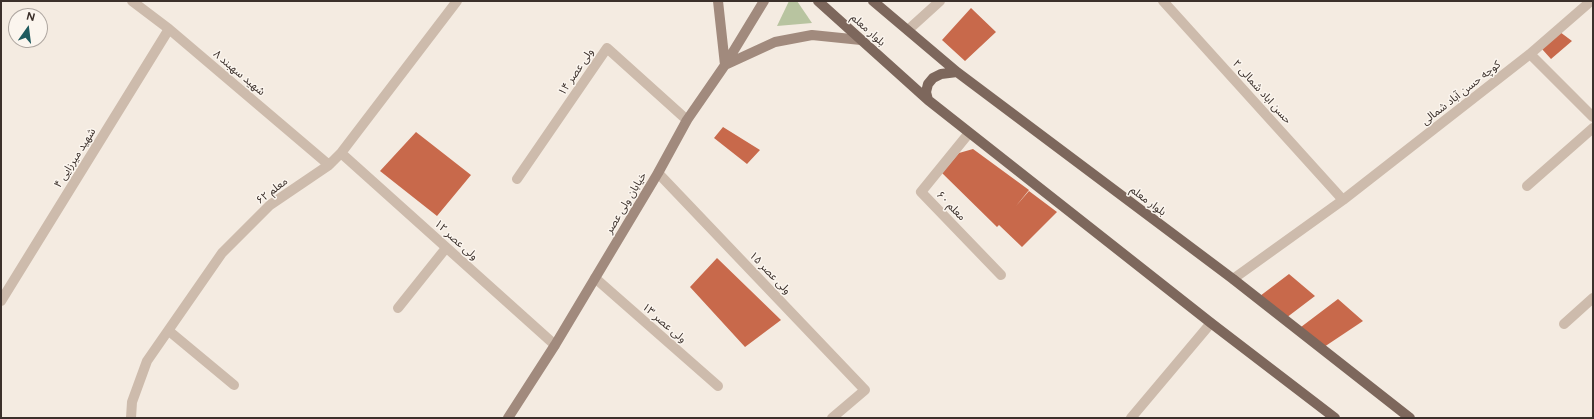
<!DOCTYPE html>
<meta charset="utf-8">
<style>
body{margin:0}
#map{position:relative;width:1594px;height:419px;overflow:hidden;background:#f4ebe1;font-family:Figtree,sans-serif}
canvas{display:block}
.frame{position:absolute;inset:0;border:2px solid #3b302b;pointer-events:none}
.north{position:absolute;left:8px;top:8px;width:40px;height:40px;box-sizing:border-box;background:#fbf5ee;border:1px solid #aea6a0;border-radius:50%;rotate:14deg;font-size:11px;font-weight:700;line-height:16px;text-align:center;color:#3b302b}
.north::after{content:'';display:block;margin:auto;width:14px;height:18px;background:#1f5a5e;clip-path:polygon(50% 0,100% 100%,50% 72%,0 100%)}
</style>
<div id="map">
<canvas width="1594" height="419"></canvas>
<div class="frame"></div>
<div class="north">N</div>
</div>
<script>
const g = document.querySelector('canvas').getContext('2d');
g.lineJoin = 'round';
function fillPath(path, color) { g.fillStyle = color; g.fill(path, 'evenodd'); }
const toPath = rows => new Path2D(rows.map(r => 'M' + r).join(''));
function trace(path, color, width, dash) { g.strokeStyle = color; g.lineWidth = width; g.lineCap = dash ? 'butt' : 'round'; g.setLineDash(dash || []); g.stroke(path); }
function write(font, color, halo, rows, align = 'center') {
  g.font = font + ' Figtree,"Noto Sans Arabic",sans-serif'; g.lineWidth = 3; g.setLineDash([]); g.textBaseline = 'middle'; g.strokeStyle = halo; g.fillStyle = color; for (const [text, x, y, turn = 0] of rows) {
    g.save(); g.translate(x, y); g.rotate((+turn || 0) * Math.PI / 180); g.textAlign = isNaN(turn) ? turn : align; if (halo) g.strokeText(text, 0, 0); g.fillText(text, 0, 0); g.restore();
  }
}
const green = toPath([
 [789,1,797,1,812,23,777,26]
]);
const building = toPath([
 [971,8,996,32,965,61,942,40],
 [1560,32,1572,41,1551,59,1542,49],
 [723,127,760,150,747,164,714,138],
 [416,132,471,175,437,216,380,171],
 [973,149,1029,190,1016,206,1029,191,1057,212,1022,247,999,225,997,227,942,173,959,153],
 [717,258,781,320,745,347,690,287],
 [1289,274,1315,296,1286,318,1260,296],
 [1338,299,1363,321,1324,347,1301,327]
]);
const street = toPath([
 [132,1,169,29,329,165],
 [1163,1,1343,200],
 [908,30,940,1],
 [1530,54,1593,117],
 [969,133,921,192,1001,275],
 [341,153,555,345],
 [658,173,865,390,832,418],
 [517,179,607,48,687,120],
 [1527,186,1593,128],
 [595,278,718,386],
 [1233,279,1343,200,1530,54,1591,1],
 [1,301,169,29],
 [398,308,446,248],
 [1564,324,1593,298],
 [169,331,234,385],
 [131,418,132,402,147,361,222,253,270,205,329,165,341,153,457,1],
 [1131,418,1211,323]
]);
const secondary = toPath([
 [718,1,725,65,775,42,812,35,861,40],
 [508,418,555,345,658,173,687,120,725,65,764,1]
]);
const primary = toPath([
 [818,1,928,100,1211,323,1335,418],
 [873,1,957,72,1233,279,1410,418],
 [928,100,926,92,928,84,933,78,941,74,957,72]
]);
const streetNames = [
 ["بلوار معلم",868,30,42],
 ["ولی عصر ۱۴",576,72,-56],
 ["شهید سهبند ۸",239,73,40],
 ["حسن اباد شمالی ۲",1262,92,48],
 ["کوچه حسن آباد شمالی",1461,93,-38],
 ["شهید میرزایی ۴",75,158,-58],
 ["معلم ۶۲",272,191,-37],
 ["بلوار معلم",1148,201,37],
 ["خیابان ولی عصر",626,203,-59],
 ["معلم ۶۰",951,206,46],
 ["ولی عصر ۱۲",456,240,42],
 ["ولی عصر ۱۵",770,273,46],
 ["ولی عصر ۱۳",664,323,41]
];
fillPath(green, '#b8c4a0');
fillPath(building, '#c8694b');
trace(street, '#cdbbac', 10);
trace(secondary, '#a18a7d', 10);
trace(primary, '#7d675c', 10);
write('11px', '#3b302b', '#fbf5ee', streetNames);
</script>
